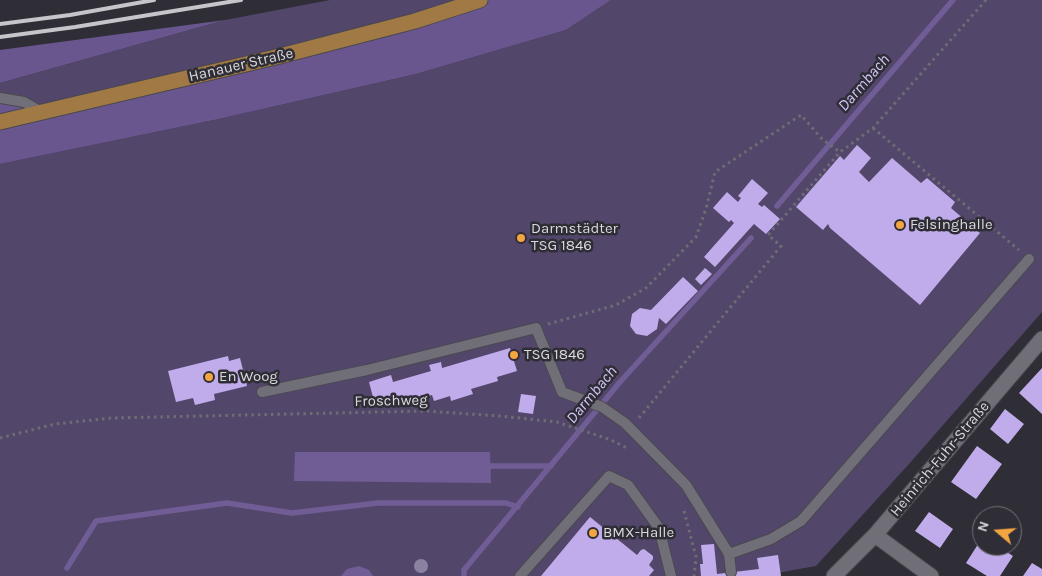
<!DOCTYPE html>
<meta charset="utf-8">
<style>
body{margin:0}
#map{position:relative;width:1042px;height:576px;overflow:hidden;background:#2f2d35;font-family:Karla,sans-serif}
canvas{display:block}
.north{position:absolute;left:972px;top:506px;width:50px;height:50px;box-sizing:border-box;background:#2f2d35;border:1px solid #737279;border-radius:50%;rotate:288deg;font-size:14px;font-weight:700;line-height:20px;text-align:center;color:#dad9de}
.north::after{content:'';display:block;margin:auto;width:18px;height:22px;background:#f2a541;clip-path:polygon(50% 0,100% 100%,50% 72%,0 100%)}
</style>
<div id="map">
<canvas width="1042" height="576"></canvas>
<div class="north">N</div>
</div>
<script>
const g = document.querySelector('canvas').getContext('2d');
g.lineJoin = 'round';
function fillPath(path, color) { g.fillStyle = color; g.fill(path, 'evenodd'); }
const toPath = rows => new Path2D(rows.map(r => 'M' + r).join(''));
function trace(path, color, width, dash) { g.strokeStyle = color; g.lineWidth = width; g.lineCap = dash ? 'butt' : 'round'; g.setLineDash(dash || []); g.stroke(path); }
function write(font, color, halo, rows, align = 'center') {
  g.font = font + ' Karla,sans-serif'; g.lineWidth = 5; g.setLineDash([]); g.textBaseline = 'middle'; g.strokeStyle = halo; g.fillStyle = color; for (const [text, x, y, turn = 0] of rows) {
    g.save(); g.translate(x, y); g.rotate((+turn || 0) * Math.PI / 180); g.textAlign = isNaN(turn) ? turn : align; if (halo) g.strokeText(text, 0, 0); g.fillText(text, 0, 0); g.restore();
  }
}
const green = toPath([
 [330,0,480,0,42,112,0,98,0,83,225,20],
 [611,0,1042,0,1042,312,909,464,816,566,760,576,0,576,0,164,219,119,416,74,566,30]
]);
const forest = toPath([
 [480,0,611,0,566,30,416,74,219,119,0,164,0,98,42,112],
 [225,20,0,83,0,50]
]);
const water = toPath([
 [295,452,490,452,491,483,294,481],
 [359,566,369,570,373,576,341,576,347,569]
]);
const stream = toPath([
 [777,206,953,0],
 [490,466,551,466],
 [67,568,96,521,227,503,292,513,378,503,506,503,518,507],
 [464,576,464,570,620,382,751,238]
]);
const building = toPath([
 [857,145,871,158,859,172,869,182,892,158,921,183,927,178,955,202,951,208,980,233,920,305,830,228,828,224,823,230,796,207,840,156,844,160],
 [752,179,768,193,758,204,762,207,764,205,780,219,766,234,754,224,715,267,704,257,734,223,731,220,729,222,713,208,727,192,738,202,741,198,738,196],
 [705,268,712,274,701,285,695,279],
 [683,277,698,291,666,324,659,318,657,329,647,336,636,334,630,326,632,314,640,308,651,310],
 [510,348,517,371,497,377,498,381,471,389,473,394,451,401,450,396,434,401,432,395,395,406,393,399,375,405,369,382,391,375,393,382,431,371,429,365,441,362,442,368],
 [228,356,229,361,240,358,247,386,214,394,215,400,195,405,193,398,176,402,168,371],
 [1042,368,1042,414,1019,393],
 [521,394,536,396,533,414,518,412],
 [1005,409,1024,424,1008,444,990,429],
 [977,446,1002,464,976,499,951,482],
 [929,512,953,529,940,548,915,531],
 [590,517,637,555,641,550,644,549,653,556,653,559,649,565,654,570,649,576,541,576],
 [982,538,982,546,998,546,1013,556,1000,576,987,576,966,563],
 [714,544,717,574,759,569,757,558,778,555,781,576,701,576,700,564,703,564,701,545],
 [1032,563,1042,569,1042,576,1023,576]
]);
const path = toPath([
 [873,128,1019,250],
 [548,324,616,305,646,288,696,237,706,209,715,172,801,115,823,140,840,152],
 [639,418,781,246,768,235,840,152,873,128,986,0],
 [0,438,55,424,112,418,425,411,500,416,557,422,611,440,629,449],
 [684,511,696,557,694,576]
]);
const service = toPath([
 [0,98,24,102,42,112],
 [262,392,367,370,536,328,562,392,602,407,625,423,686,485,729,554],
 [731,572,729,554,771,539,801,521,1029,259],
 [520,576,609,476,628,485,659,528,671,576]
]);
const minor = toPath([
 [875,535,931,576],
 [834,576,875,535,1042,339]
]);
const primary = toPath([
 [0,122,280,56,415,21,480,0]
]);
const rail = toPath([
 [0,24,70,15,154,0],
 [0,37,75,27,241,0]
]);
const trees = [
 [421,566]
];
const markers = [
 [900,225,5,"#f2a541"],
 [521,238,5,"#f2a541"],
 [514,355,5,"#f2a541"],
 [209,377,5,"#f2a541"],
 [593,533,5,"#f2a541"]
];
const streetNames = [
 ["Hanauer Straße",241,65,-13],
 ["Froschweg",391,401,-1],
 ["Heinrich-Fuhr-Straße",940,459,-50]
];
const poiNames = [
 ["Felsinghalle",910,225],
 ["Darmstädter",531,229],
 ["TSG 1846",531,246],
 ["TSG 1846",524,355],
 ["En Woog",219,377],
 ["BMX-Halle",603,533]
];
const waterNames = [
 ["Darmbach",864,83,-49],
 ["Darmbach",592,395,-50]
];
fillPath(green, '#53466b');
fillPath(forest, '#6a568f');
fillPath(water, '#715d96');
trace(stream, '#715d96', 5.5);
fillPath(building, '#c1aceb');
trace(service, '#4a484f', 12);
trace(minor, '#4a484f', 17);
trace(primary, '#4a484f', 17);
trace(path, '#6f6d74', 3, [2.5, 4]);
trace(service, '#706e77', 10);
trace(minor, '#706e77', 15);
trace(primary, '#a17945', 15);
trace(rail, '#c6c5ca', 4);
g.fillStyle = '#8b82a1';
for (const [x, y] of trees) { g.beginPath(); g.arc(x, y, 7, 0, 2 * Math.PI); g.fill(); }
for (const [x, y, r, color] of markers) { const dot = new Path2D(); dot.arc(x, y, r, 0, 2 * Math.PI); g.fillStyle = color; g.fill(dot); trace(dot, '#2f2d35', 2); }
write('15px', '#dad9de', '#2f2d35', streetNames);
write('15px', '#dad9de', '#2f2d35', poiNames, 'left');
write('italic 16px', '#d4c4f7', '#2f2d35', waterNames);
</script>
